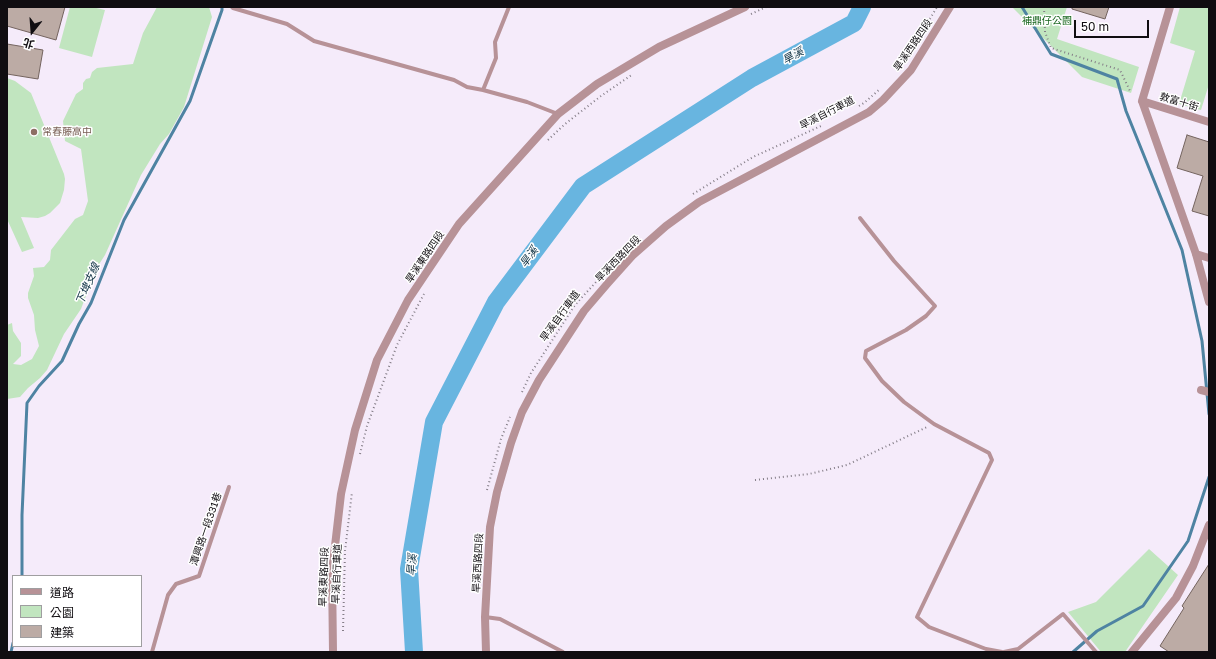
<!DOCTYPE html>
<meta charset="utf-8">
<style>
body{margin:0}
#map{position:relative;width:1216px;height:659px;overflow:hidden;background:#f5ebfa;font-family:"Golos Text","Noto Sans TC",sans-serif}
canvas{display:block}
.frame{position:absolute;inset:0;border:8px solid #100d11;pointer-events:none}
.legend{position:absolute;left:12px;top:575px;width:130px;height:72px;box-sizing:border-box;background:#fff;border:1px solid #9f9ea0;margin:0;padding:5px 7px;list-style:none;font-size:12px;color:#100d11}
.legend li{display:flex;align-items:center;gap:8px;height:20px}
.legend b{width:20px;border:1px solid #9f9ea0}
.north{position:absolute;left:12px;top:12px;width:40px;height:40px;-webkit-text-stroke:3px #fff;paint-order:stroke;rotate:197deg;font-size:11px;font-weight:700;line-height:16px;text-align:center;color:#100d11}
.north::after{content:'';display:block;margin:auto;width:14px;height:18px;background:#100d11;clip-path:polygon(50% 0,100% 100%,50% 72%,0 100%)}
.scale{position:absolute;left:1074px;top:20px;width:75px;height:18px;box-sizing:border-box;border:2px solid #100d11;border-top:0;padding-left:5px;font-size:12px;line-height:14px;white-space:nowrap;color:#100d11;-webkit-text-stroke:3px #fff;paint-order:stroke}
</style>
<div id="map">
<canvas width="1216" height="659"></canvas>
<div class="frame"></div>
<ul class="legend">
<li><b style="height:5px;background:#b79297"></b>道路</li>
<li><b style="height:11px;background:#c1e5bf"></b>公園</li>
<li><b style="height:11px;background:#bcaba5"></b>建築</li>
</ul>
<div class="north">北</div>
<div class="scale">50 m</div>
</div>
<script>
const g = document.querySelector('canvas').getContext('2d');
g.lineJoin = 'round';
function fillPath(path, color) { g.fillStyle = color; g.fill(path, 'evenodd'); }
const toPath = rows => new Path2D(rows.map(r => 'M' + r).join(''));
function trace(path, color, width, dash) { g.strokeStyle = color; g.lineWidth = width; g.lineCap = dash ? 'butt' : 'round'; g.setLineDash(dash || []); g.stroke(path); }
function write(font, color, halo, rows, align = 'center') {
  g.font = font + ' "Golos Text","Noto Sans TC",sans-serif'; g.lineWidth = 3; g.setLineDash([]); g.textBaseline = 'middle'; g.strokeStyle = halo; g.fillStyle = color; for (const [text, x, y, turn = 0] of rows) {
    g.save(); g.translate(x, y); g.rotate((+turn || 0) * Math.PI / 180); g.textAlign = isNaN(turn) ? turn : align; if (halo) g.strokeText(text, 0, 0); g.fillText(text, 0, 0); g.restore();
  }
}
const green = toPath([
 [70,7,92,7,105,10,92,57,59,48],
 [157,7,209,7,212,17,184,107,169,134,160,144,141,175,105,255,96,269,81,309,64,334,47,370,40,378,28,388,20,397,7,399,7,325,12,323,13,331,21,343,21,356,13,364,21,365,32,359,39,346,35,330,34,315,28,298,28,293,34,276,33,268,44,267,50,260,51,250,75,219,83,215,88,201,81,149,65,141,63,121,76,94,83,89,83,83,86,79,90,78,92,72,97,68,133,64,143,33],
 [1012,7,1067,7,1057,39,1139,67,1131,93,1082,77],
 [1180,7,1209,7,1209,84,1201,110,1179,104,1195,51,1170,43],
 [7,78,15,81,31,93,64,174,65,179,64,190,60,203,50,213,45,216,38,218,21,217,34,248,22,252,7,219],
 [1149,549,1178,575,1125,652,1101,652,1068,612,1096,602]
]);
const stream = toPath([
 [1022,7,1051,54,1117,79,1126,111,1182,250,1202,341,1209,414],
 [22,576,22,515,27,403,39,386,62,361,79,324,91,303,124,220,190,101,222,10,222,7],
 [11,652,13,643],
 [1073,652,1097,631,1143,606,1188,541,1209,477]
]);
const river = toPath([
 [414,652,409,569,434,422,496,302,583,186,752,78,854,23,862,7]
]);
const building = toPath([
 [7,7,65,7,56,40,7,26,7,7],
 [1072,7,1109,7,1105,19,1072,9,1072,7],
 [7,44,43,50,38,79,7,74,7,44],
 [1187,135,1209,142,1209,216,1192,211,1203,176,1177,168,1187,135],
 [1209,564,1209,652,1169,652,1160,646,1184,608,1182,606,1209,564]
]);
const path = toPath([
 [1044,7,1045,32,1051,48,1120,70,1130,91],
 [751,14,766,7],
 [901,67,937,7],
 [859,106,864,103,880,89],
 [548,140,565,124,601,96,633,74],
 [693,194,753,157,821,126],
 [522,392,531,373,575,305,607,270],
 [360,454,367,426,397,345,424,294],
 [755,480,809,474,847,465,927,427],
 [487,490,501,439,510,417],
 [477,585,479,549],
 [343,631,345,551,352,492]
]);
const service = toPath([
 [232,7,233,8,287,24,314,41,454,80,467,87,483,90,527,102,558,114],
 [483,90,496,58,495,42,509,7],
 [860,218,894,261,935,306,926,316,906,330,866,351,865,358,882,381,904,402,934,424,989,453,992,460,917,617,929,627,986,649,1002,652],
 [485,617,500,619,563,652],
 [152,652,168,595,176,584,199,576,229,487],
 [1004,652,1018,649,1063,614,1096,652]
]);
const minor = toPath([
 [1170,7,1142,101,1196,254,1209,302],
 [1142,101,1209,122],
 [1196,254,1209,258],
 [1201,390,1209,392],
 [333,652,332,572,341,494,355,430,377,360,408,300,459,224,558,114,597,84,659,47,745,7],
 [486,652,485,617,490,527,497,492,511,443,522,412,539,380,584,311,608,283,632,256,666,226,699,202,869,112,883,100,911,70,950,7],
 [1132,652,1176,598,1193,566,1209,525]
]);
const markers = [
 [34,132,4,"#8d6e63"]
];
const parkNames = [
 ["補鼎仔公園",1047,21]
];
const streetNames = [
 ["旱溪西路四段",913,45,-56],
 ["敦富十街",1179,102,17],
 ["旱溪自行車道",827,113,-27],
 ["旱溪東路四段",425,257,-56],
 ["旱溪西路四段",618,259,-46],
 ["旱溪自行車道",560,316,-54],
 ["潭興路一段331巷",206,529,-71],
 ["旱溪西路四段",478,563,-87],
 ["旱溪自行車道",337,574,-88],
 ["旱溪東路四段",324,577,-88]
];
const educationNames = [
 ["常春藤高中",42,132]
];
const waterNames = [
 ["旱溪",793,56,-29],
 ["旱溪",529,257,-53],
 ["下埤支線",88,284,-67],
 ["旱溪",412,565,-85]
];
fillPath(green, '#c1e5bf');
trace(stream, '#4e83a2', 3);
trace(river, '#68b5e0', 18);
fillPath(building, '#bcaba5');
trace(building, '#73635e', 1);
trace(path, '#847d87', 2, [1, 3]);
trace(service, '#b79297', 4);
trace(minor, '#b79297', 8);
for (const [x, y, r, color] of markers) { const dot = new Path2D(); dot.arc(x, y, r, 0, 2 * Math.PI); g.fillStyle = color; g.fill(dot); trace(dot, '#fff', 1.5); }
write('10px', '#17651d', '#fff', parkNames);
write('10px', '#100d11', '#fff', streetNames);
write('10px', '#785e54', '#fff', educationNames, 'left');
write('italic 11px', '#0d3042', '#fff', waterNames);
</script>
